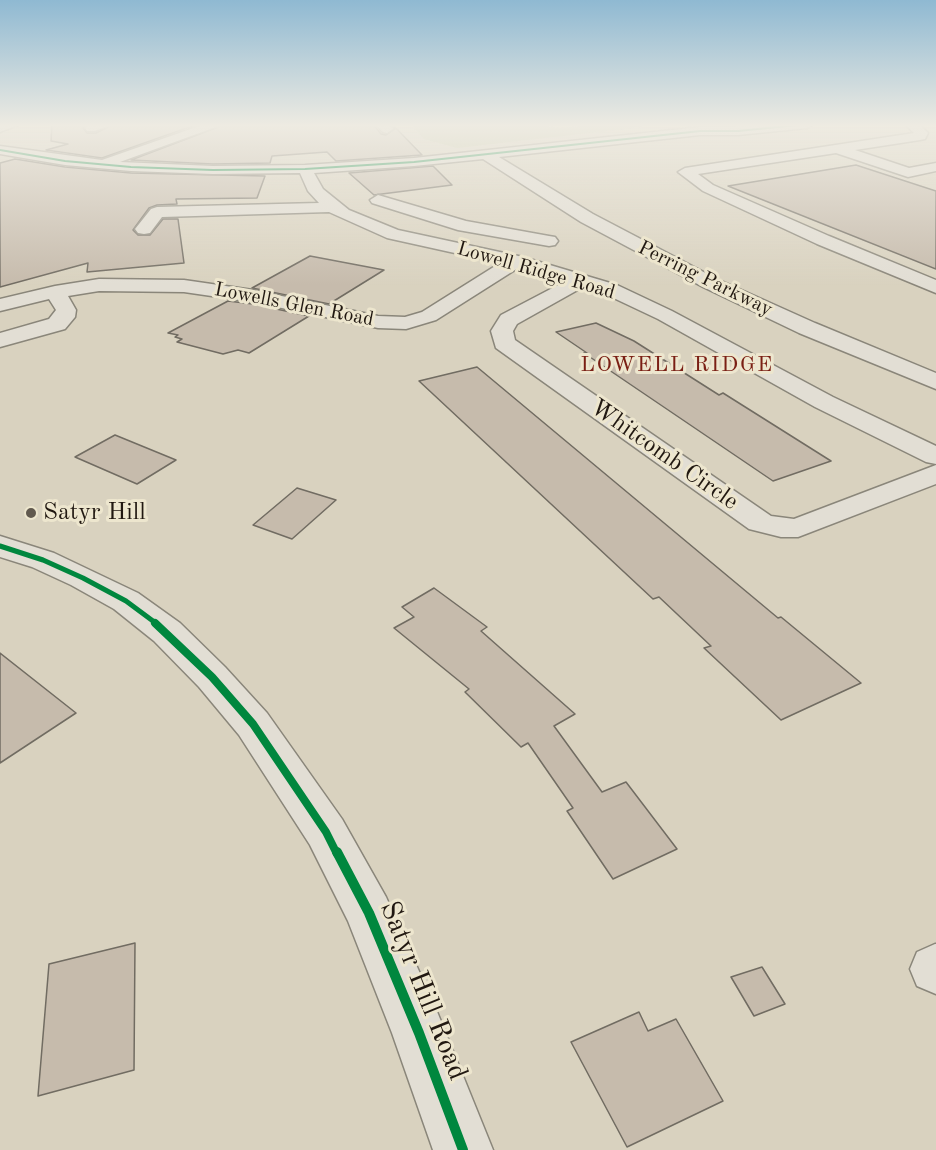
<!DOCTYPE html>
<style>
body{margin:0}
canvas{display:block;background:#d9d2bf}
</style>
<canvas width="936" height="1150"></canvas>
<script>
const g = document.querySelector('canvas').getContext('2d');
g.lineJoin = 'round';
function fillPath(path, color) { g.fillStyle = color; g.fill(path, 'evenodd'); }
const toPath = rows => new Path2D(rows.map(r => 'M' + r).join(''));
function trace(path, color, width, dash) { g.strokeStyle = color; g.lineWidth = width; g.lineCap = dash ? 'butt' : 'round'; g.setLineDash(dash || []); g.stroke(path); }
function write(font, color, halo, rows, align = 'center') {
  g.font = font + ' "Old Standard TT",serif'; g.lineWidth = 6; g.setLineDash([]); g.textBaseline = 'middle'; g.strokeStyle = halo; g.fillStyle = color; for (const [text, x, y, turn = 0] of rows) {
    g.save(); g.translate(x, y); g.rotate((+turn || 0) * Math.PI / 180); g.textAlign = isNaN(turn) ? turn : align; if (halo) g.strokeText(text, 0, 0); g.fillText(text, 0, 0); g.restore();
  }
}
const green = toPath([
 [410,124,531,124,562,128,597,124,646,124,642,127,457,148,424,139]
]);
const building = toPath([
 [52,124,87,124,83,128,87,133,96,133,114,124,198,124,102,158,46,150,68,144,51,141,52,124],
 [226,124,373,124,381,134,386,135,395,129,392,124,422,155,336,161,327,152,272,156,270,163,213,164,131,160,226,124],
 [15,159,65,167,131,173,265,176,257,198,176,199,177,204,157,205,149,208,133,230,138,235,150,235,163,219,178,219,184,263,87,272,88,263,0,287,0,163,15,159],
 [856,165,936,191,936,269,728,186,856,165],
 [433,166,452,185,374,195,349,173,433,166],
 [310,256,384,270,329,304,252,288,310,256],
 [228,301,253,304,309,316,249,353,238,350,223,354,177,342,182,339,175,337,178,335,168,333,228,301],
 [596,323,634,341,719,395,723,393,831,461,773,481,584,353,587,353,556,332,596,323],
 [477,367,778,618,781,617,861,683,781,720,704,648,711,646,659,597,653,599,419,381,477,367],
 [115,435,176,460,137,484,75,457,115,435],
 [297,488,336,500,292,539,253,525,297,488],
 [434,588,487,627,481,631,575,714,554,726,602,792,626,782,677,849,613,879,567,811,573,808,528,743,521,747,465,692,469,689,394,628,414,617,402,607,434,588],
 [0,653,76,713,0,763,0,653],
 [135,943,134,1070,38,1096,49,964,135,943],
 [762,967,785,1004,754,1016,731,977,762,967],
 [639,1012,648,1031,676,1019,723,1101,627,1147,571,1042,639,1012]
]);
const minor = toPath([
 [0,124,20,124,0,132,0,124],
 [91,124,112,124,95,131,87,131,85,128,91,124],
 [205,124,224,124,120,162,213,166,305,165,414,158,700,127,813,124,807,128,738,135,700,135,499,157,593,214,717,279,815,323,936,373,936,389,799,333,703,287,581,222,483,159,414,166,314,173,323,189,349,210,398,230,523,257,617,285,672,311,833,397,936,446,936,464,926,462,815,407,658,319,603,293,583,287,517,324,513,331,515,340,771,516,794,519,936,465,936,484,798,537,781,537,749,529,496,348,491,331,501,315,564,282,518,268,436,320,406,329,378,328,253,302,184,292,99,291,68,296,76,310,75,317,65,329,0,347,0,333,49,319,56,310,49,299,0,311,0,299,55,286,99,279,184,280,253,290,378,316,405,317,422,312,500,263,387,238,329,212,162,217,150,233,144,234,138,233,135,229,151,209,157,207,319,203,308,191,300,173,213,174,131,171,65,165,0,154,0,146,102,160,205,124],
 [375,124,389,124,393,129,387,133,383,132,375,124],
 [905,124,919,124,928,133,925,139,920,140,855,150,909,168,936,163,936,171,908,177,836,153,698,174,713,185,829,236,936,280,936,293,817,244,703,191,678,172,685,168,914,133,905,124],
 [378,195,466,221,549,236,555,237,558,241,555,245,549,246,458,230,372,203,370,200,378,195],
 [0,536,54,553,138,593,180,623,225,667,267,713,342,819,386,897,438,1014,493,1150,433,1150,392,1033,348,921,310,845,239,735,199,687,154,641,114,609,71,585,32,567,0,557,0,536],
 [935,944,936,944,936,994,917,986,910,969,917,952,935,944]
]);
const cyclewayFar3 = toPath([
 [0,150,65,161,131,167,213,170,305,169,414,162,700,131,738,131,807,124]
]);
const cyclewayFar2 = toPath([
 [0,546,43,560,83,578,126,601,157,624]
]);
const cyclewayFar1 = toPath([
 [155,623,212,677,253,724,326,832,337,854]
]);
const cycleway = toPath([
 [337,852,369,913,419,1033,463,1150]
]);
const markers = [
 [31,513,6,"#61594e"]
];
const farStreetnames = [
 ["Lowell Ridge Road",536,271,16],
 ["Perring Parkway",705,279,26],
 ["Lowells Glen Road",294,305,11]
];
const farNeighbourhoodnames = [
 ["LOWELL RIDGE",677,365]
];
const streetNames = [
 ["Whitcomb Circle",664,455,35]
];
const poiNames = [
 ["Satyr Hill",43,513]
];
const nearStreetnames = [
 ["Satyr Hill Road",423,991,68]
];
fillPath(green, '#c3c8a5');
fillPath(building, '#c6bbac');
trace(building, '#716c62', 1.5);
trace(minor, '#8a867a', 3);
fillPath(minor, '#e2ded4');
trace(cyclewayFar3, '#00873e', 2);
trace(cyclewayFar2, '#00873e', 5);
trace(cyclewayFar1, '#00873e', 8);
trace(cycleway, '#00873e', 10);
const sky = g.createLinearGradient(0, 0, 0, 285);
sky.addColorStop(0, '#8fb9d2');
sky.addColorStop(0.44, '#eeebe2');
sky.addColorStop(1, '#eeebe200');
g.fillStyle = sky;
g.fillRect(0, 0, 936, 285);
for (const [x, y, r, color] of markers) { const dot = new Path2D(); dot.arc(x, y, r, 0, 2 * Math.PI); g.fillStyle = color; g.fill(dot); trace(dot, '#ede6ce', 2); }
write('20px', '#211811', '#ede6ce', farStreetnames);
g.letterSpacing = '1.5px';
write('22px', '#7a1f14', '#ede6ce', farNeighbourhoodnames);
g.letterSpacing = '0px';
write('24px', '#211811', '#ede6ce', streetNames);
write('24px', '#211811', '#ede6ce', poiNames, 'left');
write('28px', '#211811', '#ede6ce', nearStreetnames);
</script>
